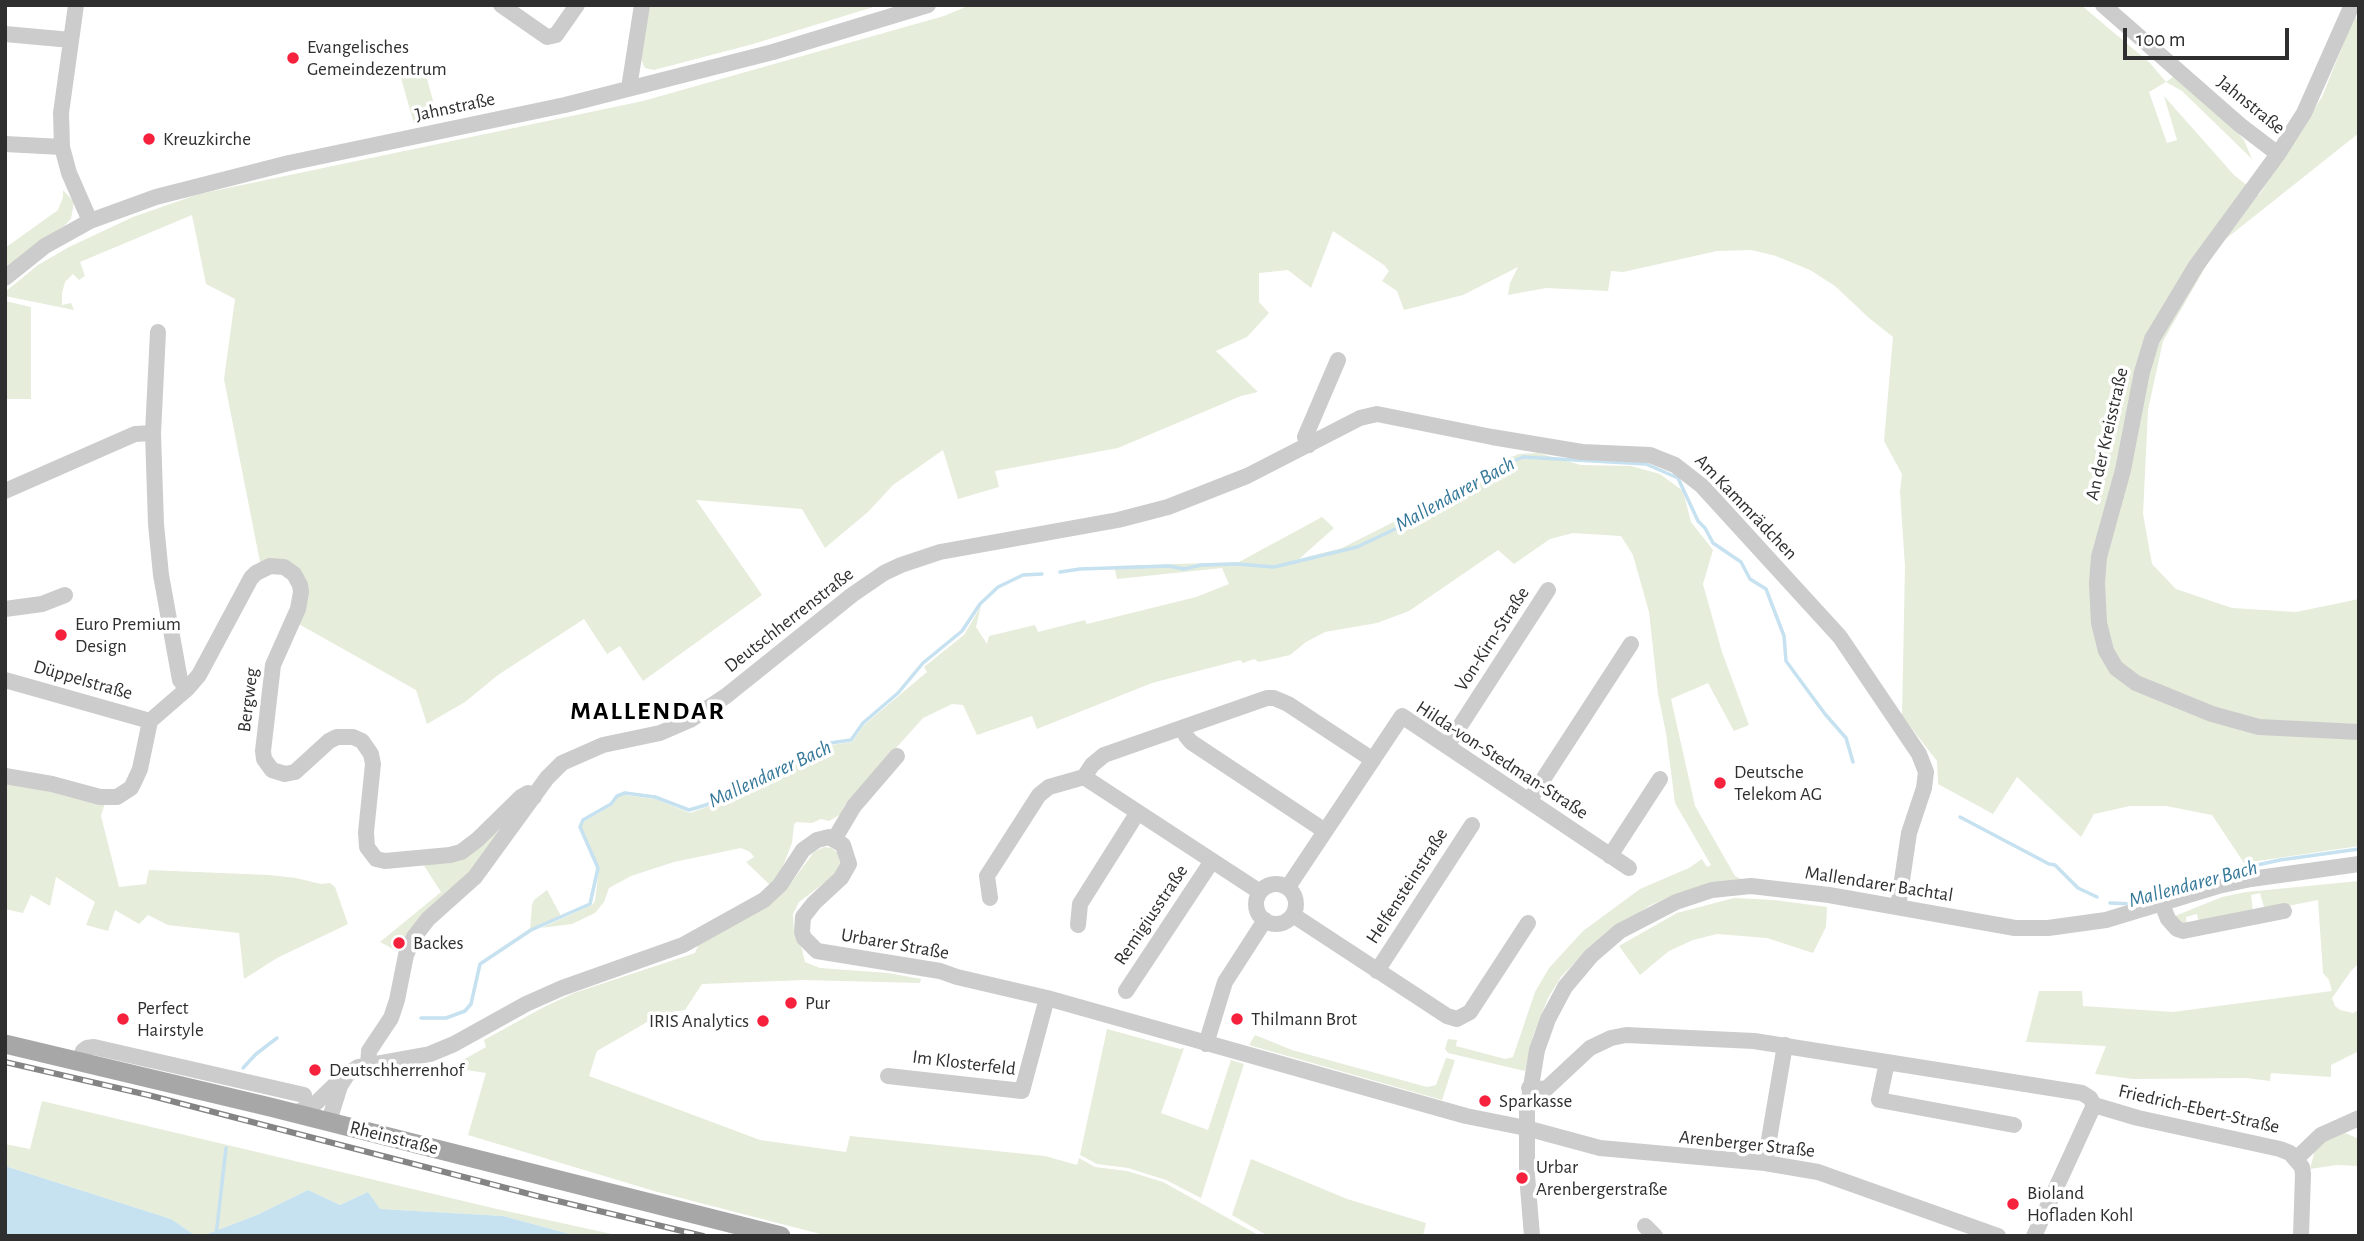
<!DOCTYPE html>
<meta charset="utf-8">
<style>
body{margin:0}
#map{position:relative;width:2364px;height:1241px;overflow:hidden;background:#fff;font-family:"Alegreya Sans",sans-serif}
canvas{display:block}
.frame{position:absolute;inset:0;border:7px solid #2f2f2f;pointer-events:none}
.scale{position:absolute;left:2123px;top:28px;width:166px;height:32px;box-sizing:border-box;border:4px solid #2f2f2f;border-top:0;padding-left:9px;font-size:21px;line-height:24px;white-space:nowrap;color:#2f2f2f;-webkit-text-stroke:5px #fff;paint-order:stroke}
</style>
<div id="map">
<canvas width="2364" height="1241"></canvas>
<div class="frame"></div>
<div class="scale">100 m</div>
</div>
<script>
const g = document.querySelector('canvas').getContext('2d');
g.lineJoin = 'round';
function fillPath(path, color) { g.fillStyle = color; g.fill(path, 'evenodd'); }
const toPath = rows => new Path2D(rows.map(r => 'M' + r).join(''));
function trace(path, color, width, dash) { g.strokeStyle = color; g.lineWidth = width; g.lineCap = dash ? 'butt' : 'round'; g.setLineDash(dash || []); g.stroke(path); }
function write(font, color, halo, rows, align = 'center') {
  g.font = font + ' "Alegreya Sans",sans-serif'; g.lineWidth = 7; g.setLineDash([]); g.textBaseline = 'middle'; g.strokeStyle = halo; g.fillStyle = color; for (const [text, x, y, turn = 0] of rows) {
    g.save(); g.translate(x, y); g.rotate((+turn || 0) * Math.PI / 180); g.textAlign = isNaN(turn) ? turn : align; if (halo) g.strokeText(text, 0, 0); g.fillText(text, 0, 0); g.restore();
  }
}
const green = toPath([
 [649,5,880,5,753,44,654,70,645,68,641,59],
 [970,5,2081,5,2150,63,2166,82,2177,74,2217,110,2244,140,2252,159,2182,91,2166,82,2149,92,2167,143,2177,140,2164,96,2234,175,2259,195,2322,97,2355,15,2359,26,2359,133,2218,245,2163,341,2148,410,2143,514,2152,564,2176,589,2232,608,2296,612,2359,599,2359,846,2244,863,2212,815,2166,806,2130,806,2094,814,2081,837,2017,777,1993,814,1938,784,1937,761,1902,716,1905,566,1900,492,1902,474,1884,441,1893,337,1869,318,1835,286,1810,270,1776,256,1751,250,1717,251,1623,272,1611,271,1608,291,1546,288,1508,295,1510,283,1518,267,1463,295,1404,310,1397,291,1382,281,1389,271,1384,265,1333,231,1311,288,1288,270,1259,273,1259,302,1269,313,1247,337,1216,351,1258,392,1241,396,1118,448,995,471,999,487,958,499,943,450,893,485,868,512,825,548,802,509,696,500,762,595,643,681,620,646,607,654,584,619,498,675,465,702,427,724,416,690,297,623,307,587,260,562,224,379,235,299,206,284,192,215,80,262,85,276,79,280,73,274,65,282,62,293,62,305,71,303,74,310,5,296,5,292,38,265,69,247,133,217,199,194,643,101,944,16],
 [423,64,438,119,414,124,399,71],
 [63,190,74,202,71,219,64,226,39,242,5,271,5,248,58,210,63,197],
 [5,301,31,307,31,399,5,399],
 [1538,453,1581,465,1631,466,1660,474,1683,491,1691,522,1713,550,1703,584,1722,652,1749,725,1734,731,1708,683,1671,699,1695,806,1735,876,1741,879,1671,896,1649,906,1591,946,1561,977,1548,998,1533,1036,1525,1071,1448,1053,1445,1049,1448,1039,1457,1040,1456,1046,1505,1059,1513,1057,1535,992,1549,968,1583,931,1640,889,1689,868,1702,859,1707,867,1711,865,1675,803,1666,733,1658,694,1649,612,1633,555,1621,536,1573,533,1550,539,1514,564,1498,550,1409,611,1377,623,1325,632,1306,642,1290,655,1259,662,1254,659,1243,663,1240,660,1152,683,1037,729,1032,716,977,735,963,705,952,704,923,718,844,806,841,814,829,821,821,819,812,823,796,822,794,825,792,843,779,876,771,886,746,862,754,857,750,852,741,848,674,862,631,876,609,888,604,902,595,913,572,924,541,928,592,905,595,901,599,868,581,826,585,821,611,806,619,796,625,795,655,799,690,813,707,807,742,785,770,780,831,745,852,742,864,725,927,672,924,667,964,635,981,606,976,627,987,644,989,636,1035,625,1038,632,1085,620,1087,624,1196,597,1229,584,1222,568,1117,579,1114,566,1239,562,1322,517,1334,528,1299,559,1342,548,1433,502,1499,462,1519,454],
 [5,779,105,803,101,816,119,887,146,884,149,870,269,875,296,878,321,884,330,883,335,887,348,924,277,958,244,979,239,933,168,925,148,915,139,924,115,910,108,931,86,925,95,902,56,877,50,906,31,895,23,913,5,909],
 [522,801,472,869,401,953,380,942,441,892,423,864,451,860],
 [824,847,831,848,838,853,840,864,837,870,832,877,799,902,793,914,794,933,802,949,805,962,820,968,888,973,921,979,920,983,804,980,702,984,685,1010,661,1014,597,1051,589,1076,760,1140,846,1152,850,1136,1045,1156,1077,1165,1079,1158,1095,1167,1127,1171,1163,1182,1260,1236,828,1236,654,1191,468,1135,486,1073,467,1070,456,1064,486,1047,484,1040,544,1007,574,993,695,953,699,943,772,903,791,883,814,852],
 [2359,881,2359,963,2351,971,2332,998,2335,1006,2340,1010,2353,1013,2359,1010,2359,1051,2331,1065,2331,1077,2271,1073,2270,1081,2246,1078,2133,1079,2095,1074,2106,1046,2026,1042,2039,991,2082,991,2083,1006,2173,1012,2332,991,2329,980,2323,973,2318,900,2268,910,2264,907,2260,893,2251,895,2253,911,2199,923,2197,914,2186,917,2187,926,2182,925,2175,916,2222,897,2246,892],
 [547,890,561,916,530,930,532,905,534,900],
 [1734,898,1774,900,1827,907,1826,927,1813,953,1767,938,1717,934,1693,940,1669,951,1640,975,1619,946,1677,913],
 [1107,1029,1180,1049,1184,1048,1161,1113,1208,1130,1231,1060,1244,1064,1201,1198,1166,1180,1128,1168,1097,1164,1080,1155],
 [1255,1035,1292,1050,1427,1087,1436,1085,1446,1058,1455,1060,1442,1100,1249,1045],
 [42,1101,497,1209,621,1236,577,1236,503,1216,379,1209,368,1192,340,1205,308,1190,257,1215,202,1236,196,1236,171,1219,5,1166,5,1144,30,1149],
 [2345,1133,2359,1139,2359,1166,2337,1165,2310,1169,2315,1149,2323,1142],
 [1251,1159,1347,1199,1426,1223,1423,1236,1270,1236,1261,1232,1232,1215]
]);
const water = toPath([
 [5,1166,171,1219,196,1236,5,1236],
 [308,1190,340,1205,368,1192,380,1209,503,1216,577,1236,202,1236,257,1215]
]);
const stream = toPath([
 [1060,572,1080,569,1169,566,1184,569,1201,565,1237,564,1274,567,1357,547,1412,521,1492,470,1523,457,1646,464,1678,478,1698,521,1705,528,1713,543,1741,562,1750,579,1766,589,1784,636,1786,661,1825,714,1846,738,1853,762],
 [1960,817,2049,864,2055,865,2078,888,2097,897],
 [2181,889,2230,871,2280,860,2359,849],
 [2110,903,2133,904],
 [421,1018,446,1018,465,1011,471,1004,480,964,531,930,590,904,598,868,580,827,583,820,611,804,617,796,625,793,655,797,689,810,706,805,742,784,769,778,830,743,851,740,863,723,898,693,923,663,962,631,980,604,998,587,1023,575,1042,574],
 [243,1068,256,1054,277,1038],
 [216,1236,226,1148]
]);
const minor = toPath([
 [76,5,61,113,62,147,69,173,90,221],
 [501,5,547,37,556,35,577,5],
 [2103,5,2240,125,2278,154],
 [2352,5,2304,113,2278,154,2196,266,2152,339,2142,372,2123,470,2099,557,2097,583,2099,623,2106,651,2116,668,2136,683,2212,714,2259,727,2359,732],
 [5,34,71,40],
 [629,88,642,5],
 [5,144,62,147],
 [5,278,45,246,90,221,156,197,289,163,565,105,773,52,928,5],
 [1309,445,1305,437,1338,360],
 [5,491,135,434,153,433],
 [5,609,42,604,65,595],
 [5,680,150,721],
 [187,689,199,675,251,578,256,573,270,566,284,567,294,574,300,585,301,592,298,609,273,665,263,751,264,759,272,770,285,774,295,772,329,741,337,737,353,737,362,741,371,754,373,764,366,832,367,847,376,859,385,861,450,855,461,852,477,840,521,797,528,793,534,797],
 [150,721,187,689,180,680,161,575,156,524,153,433,158,332],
 [1183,728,1186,736,1191,742,1325,831],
 [1447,746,1548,590],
 [5,776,52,784,100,797,117,797,131,788,135,780,140,769,150,721],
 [1084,777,1092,765,1104,755,1267,698,1274,698,1288,704,1373,760],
 [1529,801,1631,644],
 [835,838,854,806,897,756],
 [1610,856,1660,779],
 '1256 904a20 20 0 1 1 40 0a20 20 0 1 1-40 0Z',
 [1288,887,1402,716,1629,868],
 [990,898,987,876,1039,795,1049,787,1084,777,1260,892],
 [2162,904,2168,919,2177,929,2183,931,2284,911],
 [1293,915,1447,1016,1457,1019,1470,1012,1528,923],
 [1078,925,1080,904,1138,812],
 [1377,971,1472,825],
 [1126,991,1212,861],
 [1206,1044,1225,982,1265,920],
 [79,1060,83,1051,87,1048,94,1047,304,1095],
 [1887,1062,1879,1100,2014,1125],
 [368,1065,369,1051,391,1018,397,1000,406,955,414,937,428,919,475,877,547,778,562,763,603,745,660,733,690,720,726,696,852,595,884,573,901,565,940,552,1118,520,1168,507,1247,476,1360,418,1377,414,1492,437,1582,452,1650,455,1675,465,1702,486,1840,637,1919,754,1926,772,1924,788,1909,833,1898,907],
 [888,1076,1022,1091,1047,998],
 [1529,1088,1546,1089,1590,1048,1611,1038,1626,1035,1754,1041,2082,1093,2090,1098,2094,1105,2138,1118,2280,1149,2290,1153,2302,1167,2303,1174,2301,1236],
 [296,1113,316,1103,342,1078],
 [329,1121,340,1086,347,1075,358,1067,430,1054,454,1044,526,1004,562,988,683,945,764,900,780,885,803,850,817,840,829,837,843,845,849,864,841,878,814,903,803,917,802,932,804,938,817,951,940,971,957,977,1047,998,1466,1116,1526,1128,1600,1148,1765,1163,1818,1172,1998,1236],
 [2296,1159,2321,1135,2359,1118],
 [1765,1163,1785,1045],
 [1645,1226,1655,1236],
 [1532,1236,1527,1175,1527,1111,1537,1050,1548,1019,1565,987,1591,956,1620,931,1676,902,1712,890,1751,886,1829,895,2015,928,2048,928,2106,920,2218,886,2251,879,2359,864],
 [2034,1236,2094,1105]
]);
const major = toPath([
 [5,1044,270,1107,781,1236]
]);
const rail = toPath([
 [5,1062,148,1095,537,1196,703,1236]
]);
const markers = [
 [293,58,7,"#f6213d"],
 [149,139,7,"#f6213d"],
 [61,635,7,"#f6213d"],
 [1720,783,7,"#f6213d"],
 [399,943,7,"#f6213d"],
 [791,1003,7,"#f6213d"],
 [123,1019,7,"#f6213d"],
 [1237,1019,7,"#f6213d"],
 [763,1021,7,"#f6213d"],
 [315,1070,7,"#f6213d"],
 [1485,1101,7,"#f6213d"],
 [1522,1178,7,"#f6213d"],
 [2013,1204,7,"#f6213d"]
];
const poiNames = [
 ["Evangelisches",307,47],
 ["Gemeindezentrum",307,69],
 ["Kreuzkirche",163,139],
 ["Euro Premium",75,624],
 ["Design",75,646],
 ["Deutsche",1734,772],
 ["Telekom AG",1734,794],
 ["Backes",413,943],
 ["Pur",805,1003],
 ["Perfect",137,1008],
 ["Hairstyle",137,1030],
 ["Thilmann Brot",1251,1019],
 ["IRIS Analytics",749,1021,"right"],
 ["Deutschherrenhof",329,1070],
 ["Sparkasse",1499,1101],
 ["Urbar",1536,1167],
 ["Arenbergerstraße",1536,1189],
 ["Bioland",2027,1193],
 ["Hofladen Kohl",2027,1215]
];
const streetNames = [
 ["Jahnstraße",2251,105,39],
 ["Jahnstraße",455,107,-12],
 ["An der Kreisstraße",2107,434,-77],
 ["Am Kammrädchen",1746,507,46],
 ["Deutschherrenstraße",789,620,-38],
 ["Von-Kirn-Straße",1492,639,-57],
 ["Düppelstraße",83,680,16],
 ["Bergweg",248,700,-83],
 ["Hilda-von-Stedman-Straße",1502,760,33],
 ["Mallendarer Bachtal",1879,884,9],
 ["Helfensteinstraße",1407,886,-57],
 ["Remigiusstraße",1151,915,-56],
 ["Urbarer Straße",895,944,10],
 ["Im Klosterfeld",964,1063,7],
 ["Friedrich-Ebert-Straße",2199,1109,13],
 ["Rheinstraße",394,1138,14],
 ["Arenberger Straße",1747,1144,6]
];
const waterNames = [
 ["Mallendarer Bach",1455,494,-29],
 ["Mallendarer Bach",770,774,-25],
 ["Mallendarer Bach",2193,884,-15]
];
const districtNames = [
 ["MALLENDAR",648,711]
];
fillPath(green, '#e6eddb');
fillPath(water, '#c6e1ef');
trace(stream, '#c6e1ef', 3.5);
trace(minor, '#ccc', 16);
trace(major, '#a7a7a7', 19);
trace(rail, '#848484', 6);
trace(rail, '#fff', 3.5, [10]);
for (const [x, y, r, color] of markers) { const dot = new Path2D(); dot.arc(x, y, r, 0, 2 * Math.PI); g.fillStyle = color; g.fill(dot); trace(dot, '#fff', 2.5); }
write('19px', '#2f2f2f', '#fff', poiNames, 'left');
write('19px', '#2f2f2f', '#fff', streetNames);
write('italic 21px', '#357899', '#fff', waterNames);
g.letterSpacing = '2px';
write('bold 26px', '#000', '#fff', districtNames);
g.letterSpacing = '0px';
</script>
